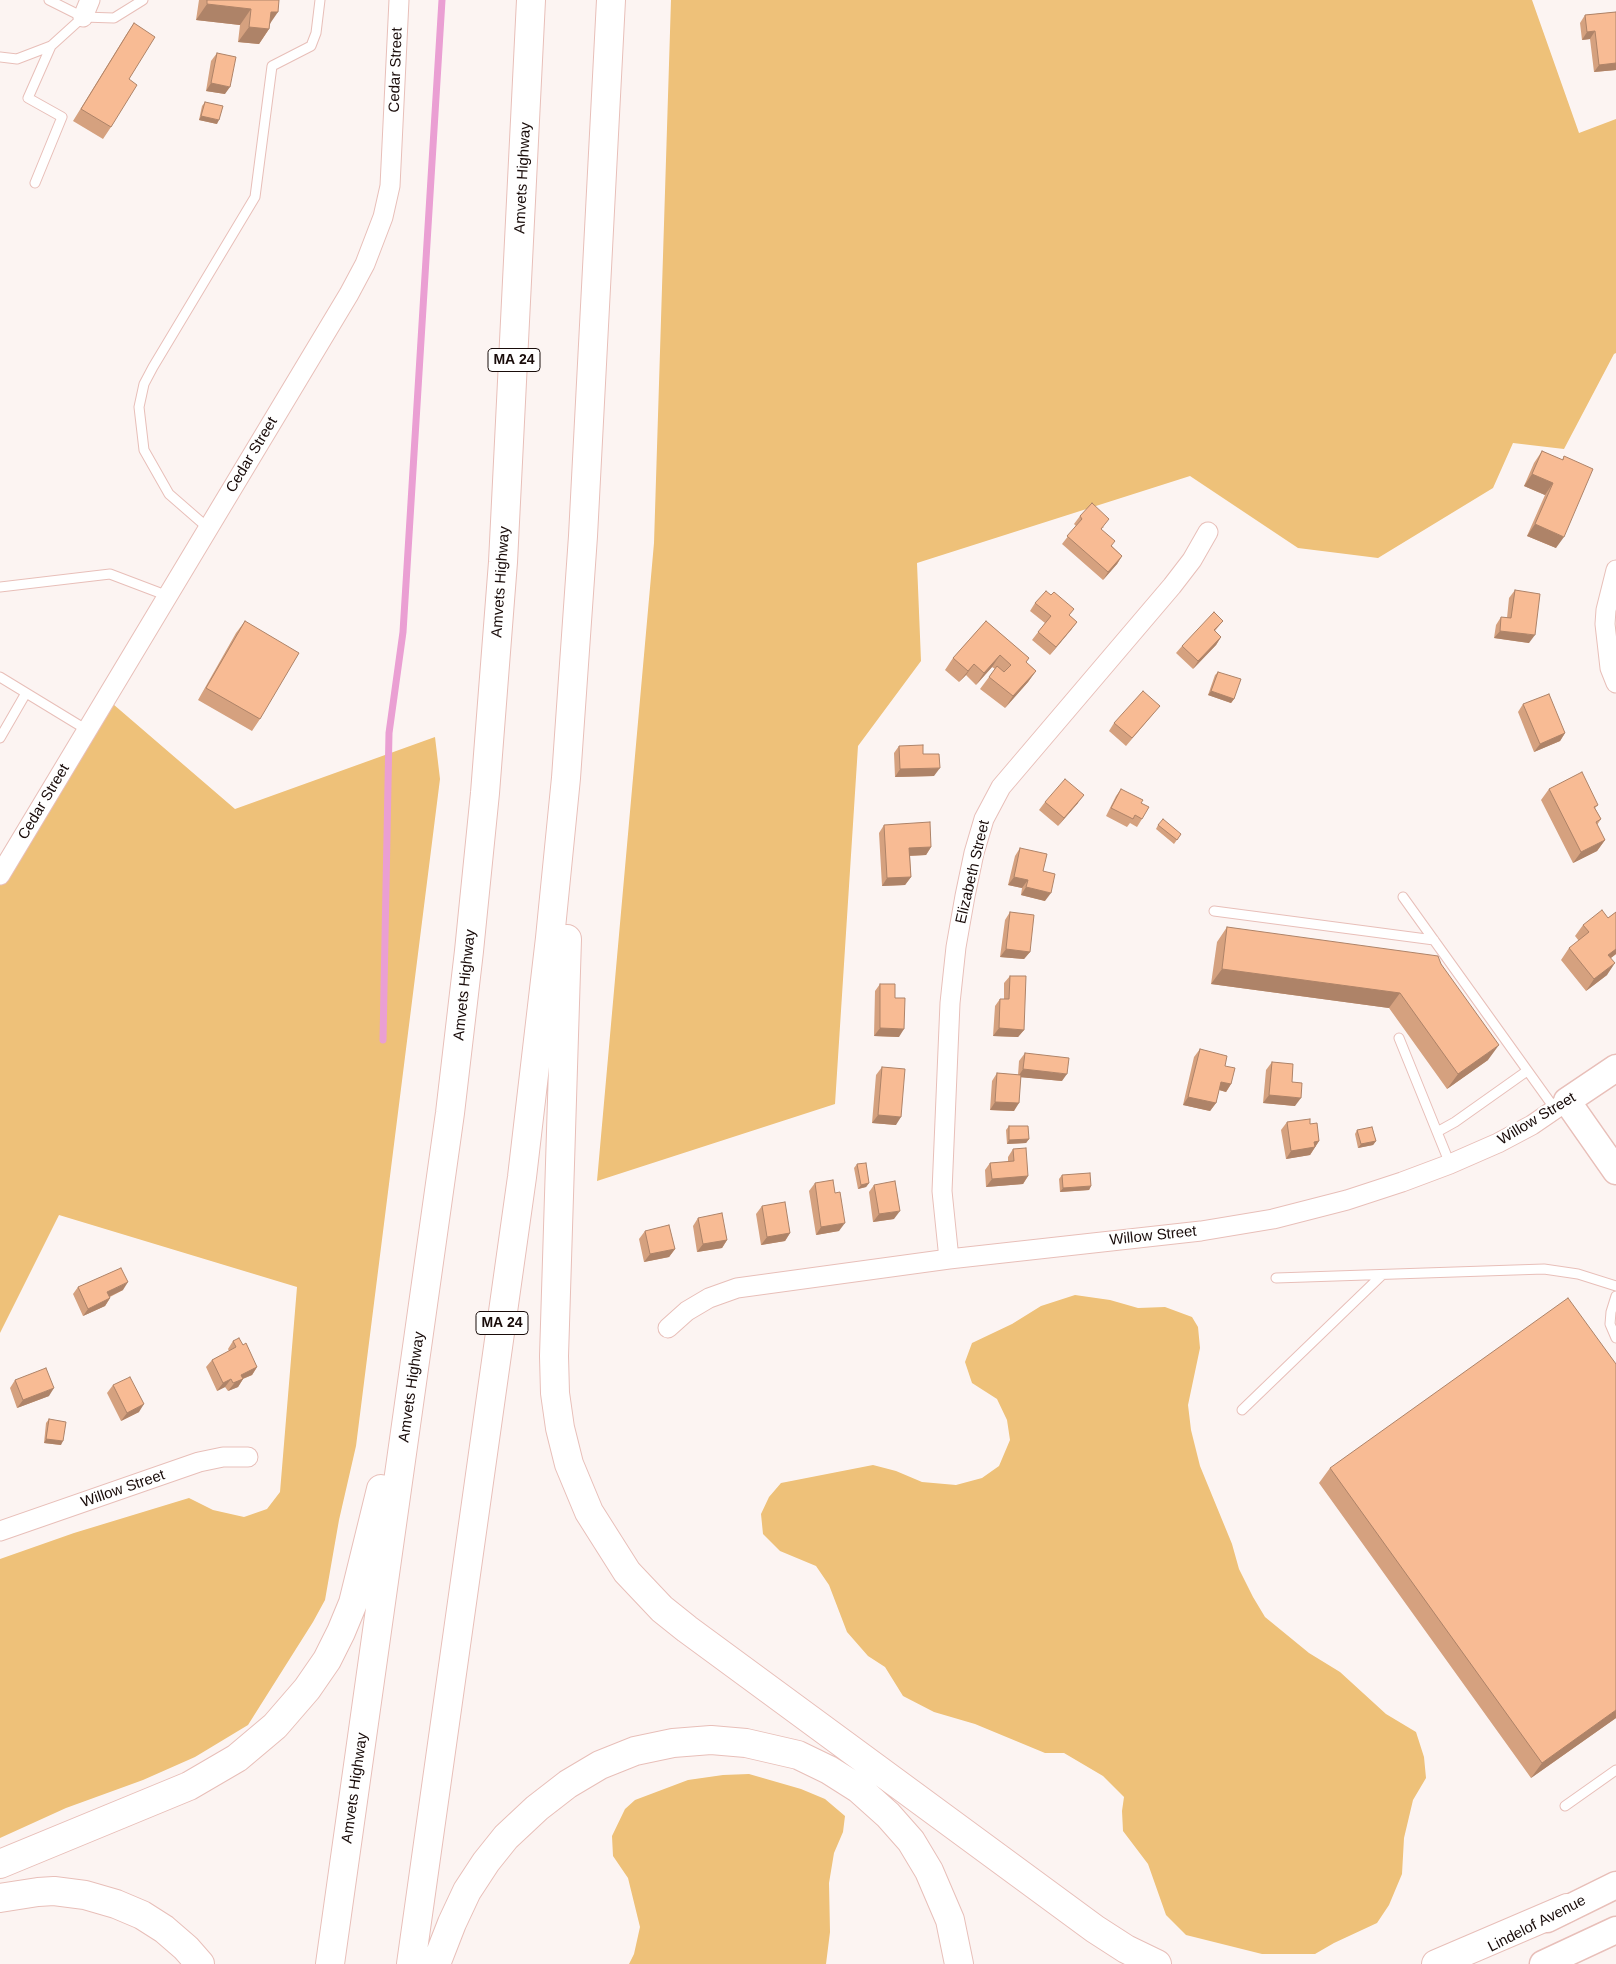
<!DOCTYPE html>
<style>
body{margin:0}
canvas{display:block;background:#fcf4f2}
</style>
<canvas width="1616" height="1964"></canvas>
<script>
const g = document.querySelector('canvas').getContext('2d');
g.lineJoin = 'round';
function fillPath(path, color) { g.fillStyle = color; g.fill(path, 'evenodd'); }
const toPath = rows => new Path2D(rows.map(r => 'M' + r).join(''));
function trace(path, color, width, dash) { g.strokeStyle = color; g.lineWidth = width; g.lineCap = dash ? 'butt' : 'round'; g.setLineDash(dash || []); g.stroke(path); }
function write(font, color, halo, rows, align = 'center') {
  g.font = font + ' Helvetica,sans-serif'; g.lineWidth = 4.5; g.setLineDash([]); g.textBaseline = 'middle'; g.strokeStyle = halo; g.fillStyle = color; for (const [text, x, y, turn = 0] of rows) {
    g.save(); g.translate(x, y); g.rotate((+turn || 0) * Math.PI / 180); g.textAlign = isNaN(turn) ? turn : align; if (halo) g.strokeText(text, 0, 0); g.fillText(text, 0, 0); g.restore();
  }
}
const green = toPath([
 [671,0,1532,0,1579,133,1616,119,1616,353,1614,354,1564,449,1513,443,1493,488,1378,558,1298,548,1190,476,917,563,921,661,858,746,835,1104,597,1181,654,543],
 [106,698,235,809,435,737,440,779,356,1446,339,1520,325,1600,313,1622,248,1725,195,1757,143,1780,66,1808,0,1838,0,1559,74,1533,189,1498,213,1510,244,1517,267,1509,280,1492,297,1287,59,1215,0,1333,0,875],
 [1075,1295,1110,1300,1138,1308,1165,1307,1192,1317,1198,1327,1200,1348,1188,1405,1191,1430,1200,1466,1232,1544,1239,1569,1253,1597,1265,1617,1309,1653,1340,1672,1386,1714,1416,1732,1424,1757,1426,1778,1413,1800,1404,1838,1402,1874,1389,1905,1377,1923,1334,1943,1315,1954,1262,1954,1186,1935,1166,1915,1148,1864,1123,1831,1122,1811,1124,1797,1103,1776,1064,1753,1045,1753,975,1724,934,1712,903,1696,885,1667,868,1656,847,1632,829,1585,816,1566,780,1551,763,1534,761,1514,769,1497,781,1483,873,1465,896,1471,922,1482,956,1485,982,1478,999,1466,1010,1440,1007,1420,997,1399,972,1383,965,1362,972,1343,1012,1324,1041,1306],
 [749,1774,801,1789,825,1799,845,1816,843,1832,834,1853,829,1883,830,1932,826,1964,629,1964,634,1954,640,1927,628,1878,613,1856,612,1836,625,1809,635,1800,688,1780,723,1775]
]);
const stream = toPath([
 [383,1040,389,733,403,632,442,0]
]);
const lane = toPath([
 [49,0,83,17,114,18,143,0],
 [0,57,17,59,51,46,83,17],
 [35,183,62,117,28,98,51,46],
 [208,528,169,494,144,450,139,407,144,384,153,367,255,197,272,66,311,46,316,33,320,0],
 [0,587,110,574,168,596],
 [0,677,87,730],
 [0,738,26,693],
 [1403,897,1555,1109],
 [1214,911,1434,940],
 [1399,1038,1450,1164],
 [1437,1132,1455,1122,1527,1071],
 [1276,1278,1544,1269,1578,1274,1616,1286],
 [1616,1296,1611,1312,1610,1324,1616,1338],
 [1242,1410,1382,1275],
 [1565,1806,1616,1770]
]);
const street = toPath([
 [83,17,90,0],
 [1616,570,1606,610,1605,624,1610,668,1616,683],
 [0,875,349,294,365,264,383,217,390,186,399,0],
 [949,1259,942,1191,950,1003,956,947,965,896,974,853,984,819,1001,787,1172,586,1192,560,1208,532],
 [668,1328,687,1311,709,1298,737,1288,949,1259,1201,1231,1273,1219,1347,1200,1402,1182,1450,1164,1498,1143,1532,1125,1567,1101],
 [0,1531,199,1462,223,1457,248,1457]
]);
const secondary = toPath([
 [1616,1068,1567,1101,1616,1171],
 [1547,1919,1616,1885],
 [1543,1964,1616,1930]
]);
const highway = toPath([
 [567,939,554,1356,555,1393,560,1428,569,1464,589,1512,627,1572,662,1609,687,1629,1095,1929,1126,1949,1157,1964],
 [0,1864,189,1786,237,1758,275,1726,307,1689,327,1660,341,1632,353,1603,381,1489],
 [0,1898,38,1892,54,1891,85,1895,116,1904,142,1915,164,1929,186,1948,200,1964],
 [330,1964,450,1113,469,951,485,793,503,562,531,0],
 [411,1964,522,1177,550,938,566,778,583,536,611,0],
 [436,1964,452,1923,467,1891,486,1862,506,1837,537,1808,568,1784,600,1765,635,1751,673,1743,711,1740,746,1743,798,1755,829,1770,859,1789,888,1815,911,1841,929,1871,950,1920,959,1964],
 [1436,1964,1567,1908]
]);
const wall = toPath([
 [199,0,279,0,270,24,269,29,259,44,238,42,240,25,196,20],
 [1616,12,1616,70,1594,72,1590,39,1582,40,1580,23,1585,15],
 [134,23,129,79,111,127,103,139,73,121,126,35],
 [217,53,225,94,206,91,211,61],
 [205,102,217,124,199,120,202,106],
 [1542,451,1562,460,1564,456,1556,548,1527,536,1545,495,1524,486,1534,463],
 [1080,516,1104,527,1101,529,1112,546,1122,556,1117,564,1103,580,1062,544,1076,526,1074,524],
 [1515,590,1529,643,1494,638,1496,625,1501,617,1507,618,1509,598],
 [1051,595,1074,609,1069,615,1077,622,1050,655,1032,640,1045,623,1030,611,1035,603],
 [245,621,260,719,252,731,198,700,236,633],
 [986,621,1029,658,1026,662,1036,671,1028,682,1005,708,980,689,995,669,992,667,976,685,966,675,959,682,945,670,953,658],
 [1223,621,1215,631,1221,637,1216,645,1193,669,1176,653,1182,646],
 [1218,672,1234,699,1231,703,1208,695,1215,675],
 [1523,704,1565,733,1560,741,1534,752,1518,712],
 [1154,713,1126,746,1109,731,1114,723],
 [899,746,923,754,934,776,895,777,894,753],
 [1121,789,1141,803,1142,819,1137,827,1130,823,1127,827,1106,816,1116,796],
 [1549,789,1598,805,1595,808,1601,819,1597,825,1605,840,1597,851,1573,863,1541,800],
 [1045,802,1078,803,1058,826,1039,810],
 [884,825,931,847,926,855,910,856,911,877,905,885,882,886,879,833],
 [1158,825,1181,834,1174,844,1156,829],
 [1020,848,1043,871,1045,901,1021,895,1022,888,1008,885,1015,856],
 [1010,912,1030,952,1024,959,1000,957,1005,920],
 [1616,912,1616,954,1611,958,1607,975,1586,991,1561,960,1569,948,1579,941,1575,936,1583,925,1608,918],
 [1227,927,1441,964,1488,1060,1447,1089,1389,1008,1211,984,1217,942],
 [1010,976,1024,1030,1018,1037,993,1036,995,1006,1000,999,1004,999,1004,983],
 [880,984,895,998,899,1037,874,1036,875,991],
 [1200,1049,1225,1066,1231,1084,1226,1092,1219,1090,1216,1103,1210,1111,1183,1105,1194,1057],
 [1025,1053,1062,1081,1021,1077,1014,1111,990,1110,992,1081,997,1073,1018,1075,1019,1061],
 [1272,1062,1292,1082,1295,1106,1263,1103,1266,1070],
 [882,1067,896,1125,872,1123,876,1075],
 [1287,1122,1310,1124,1319,1141,1310,1155,1286,1159,1281,1130],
 [1009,1126,1029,1139,1026,1143,1007,1144,1006,1130],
 [1357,1130,1376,1141,1373,1145,1358,1148,1355,1134],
 [1013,1149,1028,1176,1023,1184,986,1187,985,1170,990,1163,1008,1162,1008,1157],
 [857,1164,869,1183,866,1187,858,1189,854,1168],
 [1062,1175,1091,1186,1089,1190,1060,1192,1059,1179],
 [815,1183,839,1231,816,1235,809,1191],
 [874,1185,894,1219,873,1222,869,1192],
 [762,1206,790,1233,785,1241,761,1245,756,1214],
 [698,1218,727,1240,722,1248,697,1252,693,1226],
 [645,1231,675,1249,669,1257,644,1262,639,1239],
 [78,1287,123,1290,110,1297,110,1298,105,1306,83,1316,73,1294],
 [233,1341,243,1345,257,1367,252,1375,243,1379,238,1387,228,1391,225,1387,217,1391,206,1367,212,1360,229,1351,228,1349],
 [15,1380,49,1396,17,1408,10,1388],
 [113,1385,139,1412,121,1421,107,1393],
 [49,1419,61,1445,44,1443,46,1423],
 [1330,1468,1616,1718,1531,1778,1319,1483]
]);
const shadedWall = toPath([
 [207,4,251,9,240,25,196,20],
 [271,12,278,12,267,28],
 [249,27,269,29,259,44,238,42],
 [1595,31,1590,39,1582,40,1587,32],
 [1616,63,1616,70,1594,72,1599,65],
 [211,83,230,87,225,94,206,91],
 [201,116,219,120,217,124,199,120],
 [1532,474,1553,483,1545,495,1524,486],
 [1535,524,1564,537,1556,548,1527,536],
 [1122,556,1117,564,1103,580,1108,572],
 [1077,622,1071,630,1050,655,1056,647],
 [1500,631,1535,635,1529,643,1494,638],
 [1221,637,1216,645,1193,669,1198,661],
 [1000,655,992,667,976,685,984,673],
 [974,664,966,675,959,682,968,671],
 [1036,671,1028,682,1005,708,1013,696],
 [1211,691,1234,699,1231,703,1208,695],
 [1565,733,1560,741,1534,752,1540,744],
 [940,768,934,776,895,777,900,769],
 [1084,795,1078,803,1058,826,1064,818],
 [1605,840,1597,851,1573,863,1581,852],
 [931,847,926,855,904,856,909,848],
 [911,877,905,885,882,886,887,878],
 [1014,877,1028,880,1022,888,1008,885],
 [1026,887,1051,893,1045,901,1021,895],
 [1006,949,1030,952,1024,959,1000,957],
 [1616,949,1616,954,1600,966,1608,955],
 [1615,963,1607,975,1586,991,1594,979],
 [1222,969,1400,993,1389,1008,1211,984],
 [880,1028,904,1029,899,1037,874,1036],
 [999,1028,1024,1030,1018,1037,993,1036],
 [1499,1045,1488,1060,1447,1089,1458,1074],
 [1023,1069,1067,1074,1062,1081,1018,1077],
 [1221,1082,1231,1084,1226,1092,1216,1089],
 [1269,1095,1301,1098,1295,1106,1263,1103],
 [1188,1097,1216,1103,1210,1111,1183,1105],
 [995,1102,1019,1103,1014,1111,990,1110],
 [878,1115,901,1117,896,1125,872,1123],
 [1029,1139,1026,1143,1007,1144,1009,1140],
 [1319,1141,1310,1155,1286,1159,1291,1151,1314,1142],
 [1376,1141,1373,1145,1358,1148,1361,1144],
 [1028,1176,1023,1184,986,1187,992,1179],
 [869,1183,866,1187,858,1189,861,1185],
 [1091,1186,1089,1190,1060,1192,1063,1188],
 [900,1211,894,1219,873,1222,879,1214],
 [845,1223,839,1231,816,1235,821,1227],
 [790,1233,785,1241,761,1245,767,1237],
 [727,1240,722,1248,697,1252,703,1244],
 [675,1249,669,1257,644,1262,650,1254],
 [128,1282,123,1290,102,1300,107,1292],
 [110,1298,105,1306,83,1316,88,1309],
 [257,1367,252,1375,242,1379,243,1379,238,1387,228,1391,241,1375],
 [231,1379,225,1387,217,1391,223,1383],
 [54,1388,49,1396,17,1408,23,1400],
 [144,1404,139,1412,121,1421,127,1413],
 [46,1439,63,1441,61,1445,44,1443],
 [1616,1710,1616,1718,1531,1778,1542,1763]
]);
const building = toPath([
 [207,0,279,0,278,12,271,12,269,29,249,27,251,9,207,4,207,0],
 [1616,12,1616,63,1599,65,1595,31,1587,32,1585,15,1616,12],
 [134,23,155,37,129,79,137,85,111,127,81,109,134,23],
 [217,53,236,57,230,87,211,83,217,53],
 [205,102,223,106,219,120,201,116,205,102],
 [1542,451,1563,460,1564,456,1593,469,1564,537,1535,524,1553,483,1532,474,1542,451],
 [1092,503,1109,519,1101,529,1115,541,1111,546,1122,556,1108,572,1067,536,1082,519,1080,516,1092,503],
 [1515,590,1540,594,1535,635,1500,631,1501,617,1511,618,1515,590],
 [1046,591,1051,595,1054,592,1074,609,1069,615,1077,622,1056,647,1038,632,1051,616,1035,603,1046,591],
 [1214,612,1223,621,1214,630,1221,637,1198,661,1182,646,1214,612],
 [245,621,299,653,260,719,206,688,245,621],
 [986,621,1029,658,1026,662,1036,671,1013,696,989,677,997,666,1004,672,1011,665,1000,655,984,673,974,664,968,671,953,658,986,621],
 [1218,672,1241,679,1234,699,1211,691,1218,672],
 [1143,691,1160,706,1132,738,1114,723,1143,691],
 [1549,694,1565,733,1540,744,1523,704,1549,694],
 [923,745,923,754,939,754,940,768,900,769,899,746,923,745],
 [1582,772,1598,805,1594,807,1601,819,1596,822,1605,840,1581,852,1549,789,1582,772],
 [1065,779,1084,795,1064,818,1045,802,1065,779],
 [1121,789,1143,800,1141,803,1149,807,1142,819,1135,815,1133,819,1111,808,1121,789],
 [1163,819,1181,834,1177,840,1158,825,1163,819],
 [930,822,931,847,909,848,911,877,887,878,884,825,930,822],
 [1020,848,1047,854,1043,871,1055,874,1051,893,1026,887,1028,880,1014,877,1020,848],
 [1602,910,1608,918,1616,912,1616,949,1608,955,1615,963,1594,979,1569,948,1589,932,1583,925,1602,910],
 [1010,912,1034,915,1030,952,1006,949,1010,912],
 [1227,927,1438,956,1441,964,1499,1045,1458,1074,1400,993,1222,969,1227,927],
 [1010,976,1026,976,1024,1030,999,1028,1000,999,1009,999,1010,976],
 [880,984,895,984,895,998,905,998,904,1029,880,1028,880,984],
 [1200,1049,1227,1056,1225,1066,1235,1068,1231,1084,1221,1082,1216,1103,1188,1097,1200,1049],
 [1025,1053,1069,1058,1067,1074,1023,1069,1025,1053],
 [1272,1062,1293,1064,1292,1082,1302,1083,1301,1098,1269,1095,1272,1062],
 [882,1067,905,1069,901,1117,878,1115,882,1067],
 [997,1073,1021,1075,1019,1103,995,1102,997,1073],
 [1310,1119,1310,1124,1317,1123,1319,1141,1314,1142,1315,1147,1291,1151,1287,1122,1310,1119],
 [1009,1126,1028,1126,1029,1139,1009,1140,1009,1126],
 [1372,1127,1376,1141,1361,1144,1357,1130,1372,1127],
 [1026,1148,1028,1176,992,1179,990,1163,1014,1161,1013,1149,1026,1148],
 [866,1163,869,1183,861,1185,857,1164,866,1163],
 [1090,1173,1091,1186,1063,1188,1062,1175,1090,1173],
 [833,1180,835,1193,840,1192,845,1223,821,1227,815,1183,833,1180],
 [895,1181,900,1211,879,1214,874,1185,895,1181],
 [785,1202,790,1233,767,1237,762,1206,785,1202],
 [722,1213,727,1240,703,1244,698,1218,722,1213],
 [669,1225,675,1249,650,1254,645,1231,669,1225],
 [121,1268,128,1282,107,1292,110,1298,88,1309,78,1287,121,1268],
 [1568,1298,1616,1364,1616,1710,1542,1763,1330,1468,1568,1298],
 [239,1338,243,1345,246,1343,257,1367,241,1375,243,1379,233,1383,231,1379,223,1383,212,1360,236,1347,233,1341,239,1338],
 [46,1368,54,1388,23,1400,15,1380,46,1368],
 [130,1377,144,1404,127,1413,113,1385,130,1377],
 [49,1419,66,1422,63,1441,46,1439,49,1419]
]);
const shields = [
 [514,360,52],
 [502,1323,52]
];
const shieldNames = [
 ["MA 24",514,360],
 ["MA 24",502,1323]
];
const streetNames = [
 ["Cedar Street",396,70,-88],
 ["Amvets Highway",523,178,-87],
 ["Cedar Street",252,455,-59],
 ["Amvets Highway",501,582,-86],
 ["Cedar Street",44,802,-59],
 ["Elizabeth Street",973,872,-77],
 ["Amvets Highway",465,985,-84],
 ["Willow Street",1537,1119,-31],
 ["Willow Street",1153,1236,-6],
 ["Amvets Highway",412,1387,-82],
 ["Willow Street",123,1489,-19],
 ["Amvets Highway",355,1788,-82],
 ["Lindelof Avenue",1537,1924,-27]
];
fillPath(green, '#eec179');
trace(stream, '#ea9fd3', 7);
trace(lane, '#e8bfb9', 11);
trace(street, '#e8bfb9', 21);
trace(secondary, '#e8bfb9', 29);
trace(highway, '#e8bfb9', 30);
trace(lane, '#fff', 9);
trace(street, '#fff', 19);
trace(secondary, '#fff', 26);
trace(highway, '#fff', 28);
fillPath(wall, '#d5a17f');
fillPath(shadedWall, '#ae8368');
fillPath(building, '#f8bb94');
trace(building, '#ae8368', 1);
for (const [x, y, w] of shields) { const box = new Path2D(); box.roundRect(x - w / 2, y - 11.5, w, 23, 4); g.fillStyle = '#fff'; g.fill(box); trace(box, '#190c0a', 1); }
write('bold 14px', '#190c0a', null, shieldNames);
write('15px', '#190c0a', '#fff', streetNames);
</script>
